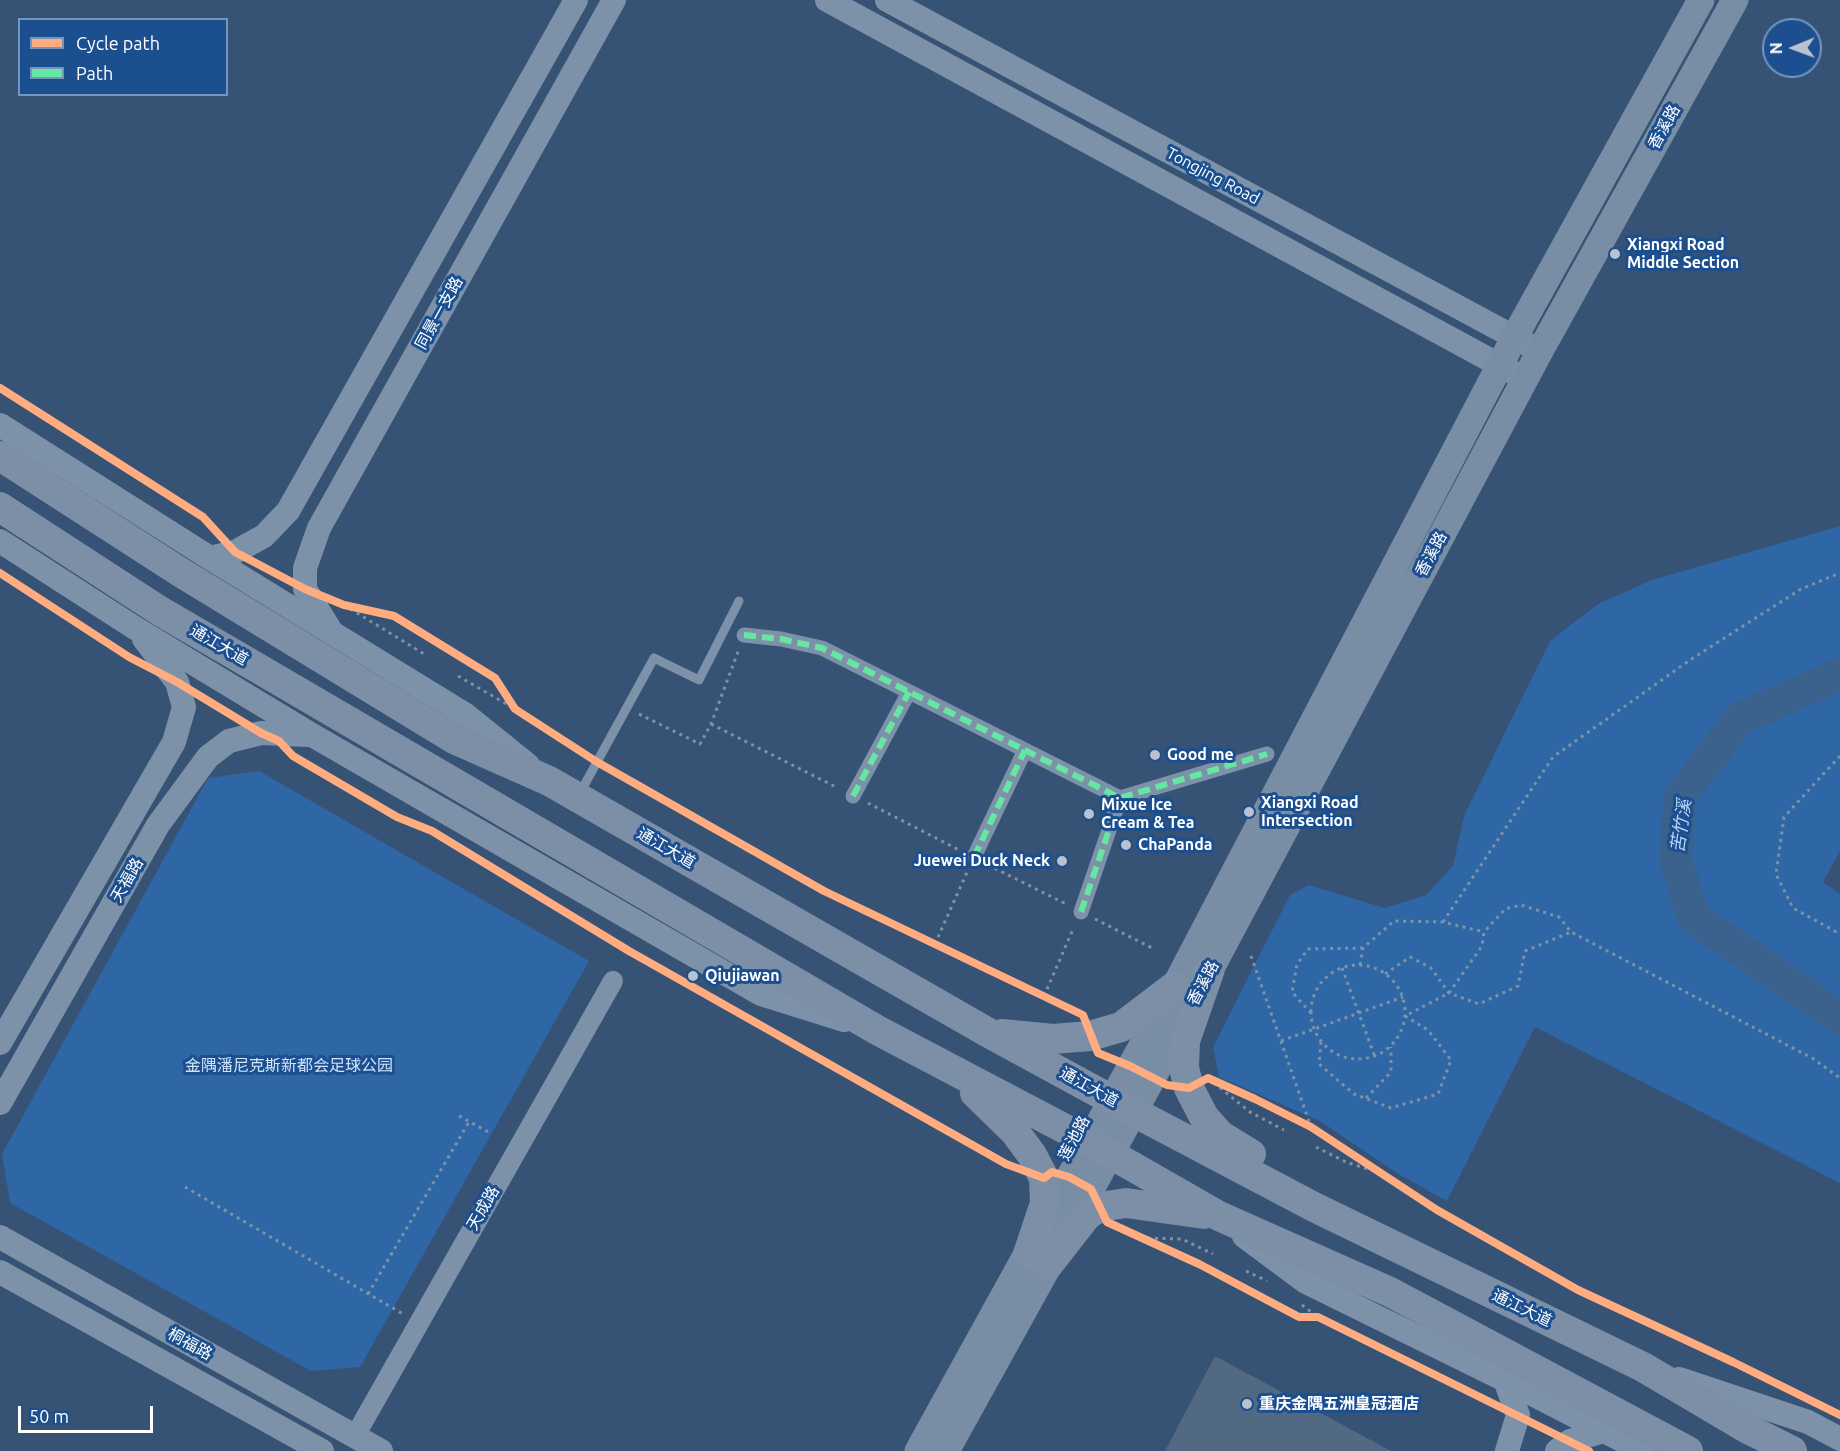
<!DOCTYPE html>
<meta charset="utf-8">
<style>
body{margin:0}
#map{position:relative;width:1840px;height:1451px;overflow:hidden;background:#365274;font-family:Ubuntu,sans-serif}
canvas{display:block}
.legend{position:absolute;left:18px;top:18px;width:210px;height:78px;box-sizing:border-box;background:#1b4f8f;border:2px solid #7695bc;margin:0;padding:8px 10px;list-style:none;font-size:18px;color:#fff}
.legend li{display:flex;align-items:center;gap:12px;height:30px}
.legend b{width:30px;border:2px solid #7695bc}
.north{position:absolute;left:1762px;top:18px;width:60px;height:60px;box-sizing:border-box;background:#1b4f8f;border:2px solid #7695bc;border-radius:50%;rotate:269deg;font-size:16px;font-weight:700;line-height:24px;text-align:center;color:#fff}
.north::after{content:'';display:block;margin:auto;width:21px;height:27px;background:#b9c2ce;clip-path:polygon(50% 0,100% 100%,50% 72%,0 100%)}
.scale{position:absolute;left:18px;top:1406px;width:135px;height:27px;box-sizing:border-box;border:3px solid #fff;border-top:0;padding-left:8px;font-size:18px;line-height:21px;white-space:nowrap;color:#fff;-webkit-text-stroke:4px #1b4f8f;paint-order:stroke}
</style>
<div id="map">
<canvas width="1840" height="1451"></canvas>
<ul class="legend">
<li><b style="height:8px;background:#ffac80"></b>Cycle path</li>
<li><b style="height:8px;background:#66e7a1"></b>Path</li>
</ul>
<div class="north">N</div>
<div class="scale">50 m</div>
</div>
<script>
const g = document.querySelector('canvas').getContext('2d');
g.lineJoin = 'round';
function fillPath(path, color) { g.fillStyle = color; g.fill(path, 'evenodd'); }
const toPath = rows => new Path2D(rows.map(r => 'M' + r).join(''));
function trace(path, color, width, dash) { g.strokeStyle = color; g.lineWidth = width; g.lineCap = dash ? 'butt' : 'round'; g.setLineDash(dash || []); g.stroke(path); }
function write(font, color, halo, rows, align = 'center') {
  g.font = font + ' Ubuntu,"Noto Sans SC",sans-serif'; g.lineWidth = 6; g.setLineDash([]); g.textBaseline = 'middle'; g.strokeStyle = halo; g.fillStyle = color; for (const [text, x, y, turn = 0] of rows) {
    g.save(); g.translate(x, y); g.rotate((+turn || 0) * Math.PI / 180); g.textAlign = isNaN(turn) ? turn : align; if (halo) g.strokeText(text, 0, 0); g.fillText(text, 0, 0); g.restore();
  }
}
const green = toPath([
 [1840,526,1840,851,1823,882,1840,894,1840,1183,1535,1027,1447,1201,1400,1175,1320,1121,1219,1077,1213,1047,1290,895,1309,885,1385,908,1426,895,1453,866,1464,816,1550,641,1598,604,1652,580],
 [259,771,589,961,360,1367,311,1371,10,1203,2,1154,208,778]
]);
const river = toPath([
 [1840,674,1739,719,1680,798,1676,861,1694,918,1840,1018]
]);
const building = toPath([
 [1215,1356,1391,1451,1165,1451]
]);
const path = toPath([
 [344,605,424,654],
 [458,676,515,709],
 [639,714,700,744,711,724,739,649],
 [711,724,838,788],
 [1840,756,1784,817,1776,874,1793,908,1840,934],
 [868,803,961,851],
 [988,865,1068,905],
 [1095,919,1154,949],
 [1443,922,1553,757,1690,660,1801,589,1840,573],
 [935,944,968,870],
 [1251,956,1311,1127],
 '1311 1012a47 47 0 1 1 94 0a47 47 0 1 1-94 0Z',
 [1360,965,1363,948,1394,921,1443,922,1484,932],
 [1342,968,1375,1057],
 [1385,974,1410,957,1431,968,1449,993,1479,1004,1518,986,1525,951,1571,932],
 [1044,996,1074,927],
 [1311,1013,1292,992,1297,964,1308,949,1363,948],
 [1281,1041,1403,997],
 [1321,1042,1319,1064,1354,1094,1391,1108,1438,1094,1451,1060,1428,1030,1405,1016,1449,993,1482,946,1484,932,1505,909,1521,905,1559,917,1571,932,1812,1058,1840,1078],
 [1214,1083,1250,1112,1284,1130],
 [1366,1098,1391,1072,1391,1047],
 [459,1116,492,1134],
 [1316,1147,1346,1162,1383,1174],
 [185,1187,403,1314],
 [1140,1238,1182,1239,1213,1254],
 [1246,1271,1267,1281],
 [368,1294,469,1122],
 [1302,1305,1318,1317]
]);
const service = toPath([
 [580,793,654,658,699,680,739,601]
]);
const pedestrian = toPath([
 [744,635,781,639,822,648,1120,798,1267,754],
 [853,796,909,692],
 [974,857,1025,750],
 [1081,912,1120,798]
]);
const minor = toPath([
 [355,1436,613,981]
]);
const tertiary = toPath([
 [827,0,1525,379],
 [887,0,1540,351],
 [0,425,210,558,466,715,528,765],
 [0,541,135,628,312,735,761,994,844,1020],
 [210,558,235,552,264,536,288,511,576,0],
 [331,631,305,589,305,568,319,528,614,0],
 [0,1043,174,742,184,707,177,682,144,639],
 [0,1103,158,825,208,757,229,741,261,733,308,735],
 [1244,1236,1306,1282,1505,1380,1643,1451],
 [0,1237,381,1451],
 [0,1272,322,1451],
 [1679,1379,1808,1422,1840,1439],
 [1505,1380,1518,1415,1507,1451],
 [1557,1451,1570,1441,1604,1431]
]);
const secondary = toPath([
 [918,1451,1175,986,1514,338,1701,0],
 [946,1451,1152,1079,1540,351,1735,0]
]);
const primary = toPath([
 [0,456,180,572,454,739,549,781,987,1032,1134,1112,1314,1207,1643,1367,1748,1429,1792,1451],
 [0,507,160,611,877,1030,1088,1141,1219,1216,1390,1292,1688,1451],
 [1210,969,1185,1041,1184,1068,1189,1088,1204,1117,1220,1135,1251,1154],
 [1002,1034,1053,1039,1090,1036,1121,1027,1175,986],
 [975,1093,1015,1132,1032,1155,1044,1178,1045,1203,1028,1254],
 [1048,1265,1087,1215,1100,1207,1126,1203,1204,1214]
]);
const quiet = toPath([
 [744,635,781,639,822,648,1120,798,1267,754],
 [853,796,909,692],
 [974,857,1025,750],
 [1081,912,1120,798]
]);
const cycleway = toPath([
 [0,388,203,517,235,552,305,589,344,605,394,616,495,678,515,709,597,762,824,891,1083,1015,1098,1053,1130,1066,1167,1085,1189,1088,1208,1078,1255,1099,1311,1127,1437,1210,1578,1290,1733,1362,1840,1415],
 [0,573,129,657,177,682,261,733,279,741,293,756,397,817,432,831,629,951,1006,1164,1044,1178,1052,1172,1069,1177,1091,1189,1107,1222,1199,1264,1299,1317,1318,1317,1589,1451]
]);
const markers = [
 [1615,254,6,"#b9c2ce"],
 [1155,755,6,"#b9c2ce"],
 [1249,812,6,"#b9c2ce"],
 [1089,814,6,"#b9c2ce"],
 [1126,845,6,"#b9c2ce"],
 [1062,861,6,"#b9c2ce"],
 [693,976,6,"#b9c2ce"],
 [1247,1404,6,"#b9c2ce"]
];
const streetNames = [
 ["香溪路",1664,127,-61],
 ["Tongjing Road",1213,176,28],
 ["同景一支路",439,313,-61],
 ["香溪路",1431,554,-62],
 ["通江大道",219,645,30],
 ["通江大道",666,848,30],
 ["天福路",127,880,-60],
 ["香溪路",1203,983,-62],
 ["通江大道",1089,1087,29],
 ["莲池路",1074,1138,-62],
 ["天成路",483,1208,-60],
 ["通江大道",1522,1308,26],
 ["桐福路",190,1344,29]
];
const poiNames = [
 ["Xiangxi Road",1627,245],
 ["Middle Section",1627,263],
 ["Good me",1167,755],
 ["Xiangxi Road",1261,803],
 ["Intersection",1261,821],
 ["Mixue Ice",1101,805],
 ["Cream & Tea",1101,823],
 ["ChaPanda",1138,845],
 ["Juewei Duck Neck",1050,861,"right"],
 ["Qiujiawan",705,976],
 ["重庆金隅五洲皇冠酒店",1259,1404]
];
const parkNames = [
 ["金隅潘尼克斯新都会足球公园",289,1066]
];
const waterNames = [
 ["苦竹溪",1681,826,-82]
];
fillPath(green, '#2f66a5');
trace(river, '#3b618d', 33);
fillPath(building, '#526984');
trace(path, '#7d92a8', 3, [3, 4.5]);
trace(service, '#7d92a8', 9);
trace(pedestrian, '#7d92a8', 15);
trace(minor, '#7d92a8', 20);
trace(tertiary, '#7d92a8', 24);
trace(secondary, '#798da4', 27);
trace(primary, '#7d8ea7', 30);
trace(quiet, '#66e7a1', 6, [12, 6]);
trace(cycleway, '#ffac80', 8);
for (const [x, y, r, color] of markers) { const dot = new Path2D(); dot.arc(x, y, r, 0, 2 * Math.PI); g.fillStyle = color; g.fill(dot); trace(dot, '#1b4f8f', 2); }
write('16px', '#fff', '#1b4f8f', streetNames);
write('bold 16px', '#fff', '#1b4f8f', poiNames, 'left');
write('16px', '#cfe3fa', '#1b4f8f', parkNames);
write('italic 18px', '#b5d3f5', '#1b4f8f', waterNames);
</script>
